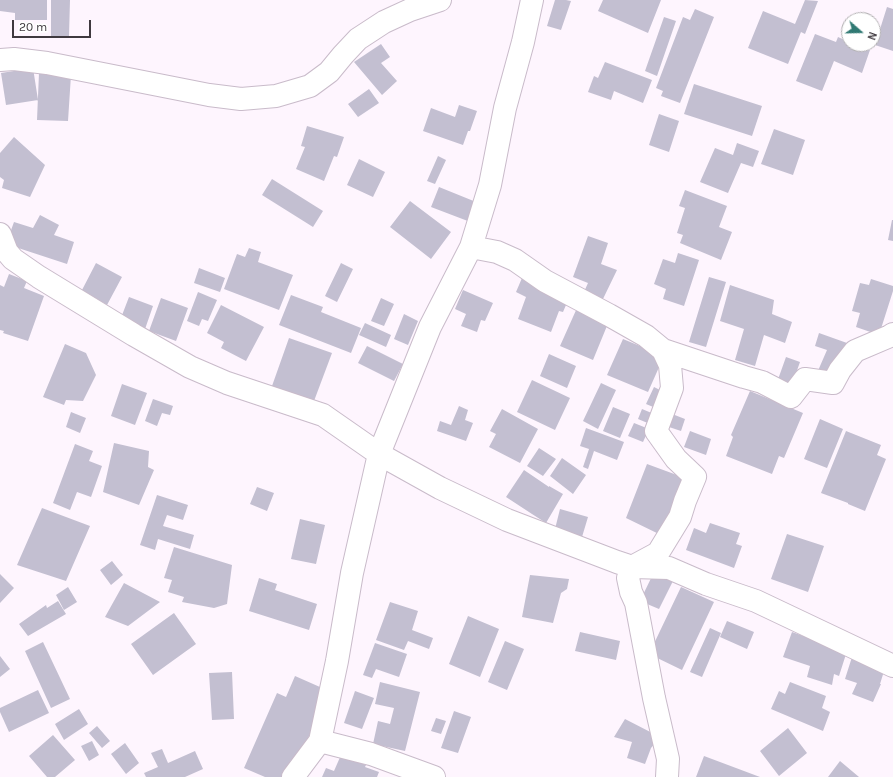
<!DOCTYPE html>
<style>
body{margin:0}
#map{position:relative;width:893px;height:777px;overflow:hidden;background:#fef5fe;font-family:Karla,sans-serif}
canvas{display:block}
.north{position:absolute;left:841px;top:12px;width:40px;height:40px;box-sizing:border-box;background:#fff;border:1px solid #b2b0b2;border-radius:50%;rotate:110deg;font-size:11px;font-weight:700;line-height:16px;text-align:center;color:#3f393f}
.north::after{content:'';display:block;margin:auto;width:14px;height:18px;background:#307973;clip-path:polygon(50% 0,100% 100%,50% 72%,0 100%)}
.scale{position:absolute;left:12px;top:20px;width:79px;height:18px;box-sizing:border-box;border:2px solid #3f393f;border-top:0;padding-left:5px;font-size:12px;line-height:14px;white-space:nowrap;color:#3f393f;-webkit-text-stroke:3px #fff;paint-order:stroke}
</style>
<div id="map">
<canvas width="893" height="777"></canvas>
<div class="north">N</div>
<div class="scale">20 m</div>
</div>
<script>
const g = document.querySelector('canvas').getContext('2d');
g.lineJoin = 'round';
function fillPath(path, color) { g.fillStyle = color; g.fill(path, 'evenodd'); }
const toPath = rows => new Path2D(rows.map(r => 'M' + r).join(''));
function trace(path, color, width, dash) { g.strokeStyle = color; g.lineWidth = width; g.lineCap = dash ? 'butt' : 'round'; g.setLineDash(dash || []); g.stroke(path); }
const building = toPath([
 [0,0,47,0,47,20,15,20,15,13,0,11],
 [51,0,70,0,69,36,51,36],
 [555,0,566,0,571,1,561,30,547,26],
 [603,0,661,0,648,33,598,11],
 [805,0,818,1,805,34,801,32,788,64,748,48,763,11,795,24],
 [887,7,893,9,893,51,875,45],
 [695,9,714,17,680,103,661,96,663,91,656,88,683,17,690,20],
 [664,17,676,21,657,76,645,71],
 [815,34,836,42,838,37,849,42,849,44,855,44,870,50,862,73,834,61,822,91,796,81],
 [381,44,390,57,381,63,397,81,382,95,354,62],
 [605,62,652,80,643,103,614,91,611,100,588,92,594,76,598,78],
 [33,68,38,100,6,105,1,73],
 [39,73,71,75,68,121,37,120],
 [694,84,762,106,752,136,684,114],
 [369,89,379,103,358,117,348,104],
 [459,105,477,111,470,131,468,131,463,145,423,131,431,108,455,117],
 [659,114,679,121,669,152,649,145],
 [307,126,344,137,337,157,334,156,324,181,296,169,305,147,301,146],
 [774,129,805,140,793,175,761,164],
 [14,137,45,165,30,197,2,188,4,180,0,177,0,153],
 [737,143,759,151,753,167,741,163,728,193,700,182,715,148,733,155],
 [438,156,446,160,435,184,427,181],
 [359,159,385,172,373,197,347,185],
 [272,179,323,211,313,227,262,195],
 [439,187,481,204,473,223,431,207],
 [685,190,727,206,719,227,732,232,721,260,680,243,683,235,677,233,685,208,679,206],
 [410,201,451,232,431,259,390,227],
 [40,215,59,225,54,235,74,242,67,264,6,244,14,222,33,228],
 [892,220,893,220,893,241,888,240],
 [588,236,608,243,601,264,617,270,602,301,583,294,588,283,573,277],
 [249,248,261,252,258,262,293,275,279,310,224,289,237,254,245,257],
 [678,253,699,260,684,306,663,299,666,289,654,284,663,259,675,263],
 [96,263,122,277,107,305,82,290],
 [341,263,353,269,337,302,325,296],
 [199,268,225,278,220,292,194,283],
 [9,274,27,281,24,288,44,296,28,341,3,333,4,331,0,330,0,285,4,287],
 [709,277,726,282,706,347,689,342],
 [522,278,569,298,563,312,559,311,551,332,518,319,526,297,516,292],
 [871,279,893,286,893,291,879,335,856,327,860,313,852,311,860,283,869,285],
 [730,285,774,300,772,314,792,322,785,343,764,335,755,366,735,360,744,329,720,321],
 [463,290,493,303,485,321,481,320,477,332,461,326,466,314,455,309],
 [198,292,217,300,208,321,202,319,199,326,187,321],
 [291,295,323,307,321,312,361,328,351,353,279,325],
 [129,297,153,306,144,332,119,323],
 [161,298,188,308,176,341,149,331],
 [381,298,394,304,384,326,371,321],
 [221,305,264,327,246,361,221,348,224,342,207,333],
 [577,308,609,321,593,360,560,346],
 [404,314,418,321,408,345,394,339],
 [365,323,391,335,386,347,359,335],
 [819,333,847,343,833,379,817,373,827,350,815,346],
 [289,338,332,353,314,401,272,386],
 [623,339,664,356,648,392,607,375],
 [65,344,86,353,96,375,83,401,66,400,64,405,43,397],
 [367,346,403,364,394,381,358,363],
 [549,354,576,366,567,388,540,376],
 [786,357,800,362,790,390,776,385],
 [532,380,570,398,555,430,517,412],
 [601,383,616,390,598,429,583,421],
 [122,384,147,393,135,425,111,416],
 [654,387,666,393,658,409,646,404],
 [750,391,803,413,784,458,779,456,772,474,726,456,733,437,731,435],
 [153,399,173,406,170,415,162,413,157,426,145,421],
 [459,406,468,410,465,420,473,423,466,441,437,431,440,421,451,425],
 [613,407,630,414,620,438,603,431],
 [502,409,538,429,520,463,489,447,496,434,490,431],
 [642,409,654,414,650,424,638,419],
 [71,412,86,418,80,433,66,427],
 [667,412,685,419,681,431,663,425],
 [820,419,843,429,827,468,804,459],
 [634,423,649,429,643,442,628,436],
 [586,428,624,442,617,460,594,451,588,469,583,467,589,449,580,446],
 [690,431,711,439,706,455,684,447],
 [846,431,881,445,877,455,886,459,865,511,848,504,848,503,821,493],
 [114,443,149,451,148,467,154,470,139,505,103,492],
 [75,444,93,451,89,461,102,466,91,497,77,492,70,510,53,503],
 [539,448,556,459,543,476,527,466],
 [562,458,586,475,573,494,550,476],
 [647,464,685,478,663,536,626,518],
 [524,470,549,487,549,486,563,494,546,523,532,514,506,497],
 [257,487,274,493,267,511,250,504],
 [157,495,188,505,183,520,167,515,163,526,194,535,190,549,158,539,155,550,140,545],
 [42,508,90,526,66,581,17,565],
 [560,509,588,517,582,537,555,529],
 [300,519,325,525,316,564,291,559],
 [710,523,740,533,736,544,742,546,734,568,686,550,694,528,706,533],
 [787,534,824,546,808,592,771,579],
 [174,547,232,565,227,604,214,608,182,602,184,597,168,592,172,580,164,578],
 [112,561,123,575,111,585,100,570],
 [655,570,674,579,659,609,640,601],
 [0,574,14,588,0,603],
 [530,575,569,579,567,589,561,593,553,623,522,617],
 [259,578,277,584,275,590,317,604,309,630,249,611],
 [124,583,160,602,128,626,105,617],
 [68,587,77,602,64,610,56,595],
 [681,587,714,602,682,670,649,654],
 [58,601,66,614,28,636,19,624,46,605,47,608],
 [390,602,418,611,412,630,433,638,429,649,408,641,404,650,376,640],
 [174,613,196,644,153,675,131,644],
 [468,616,499,629,480,677,449,664],
 [727,621,754,632,747,649,720,637],
 [710,628,721,633,702,677,690,672],
 [580,632,620,641,616,660,575,651],
 [792,632,847,651,839,676,834,674,832,685,807,677,810,666,783,657],
 [505,641,524,649,507,690,488,682],
 [43,642,70,699,51,708,25,651],
 [375,643,407,654,399,677,376,669,372,678,363,675],
 [0,656,10,669,0,677],
 [852,657,885,668,880,684,881,684,873,702,852,694,857,683,845,679],
 [232,672,234,719,212,720,209,673],
 [295,676,329,691,297,763,291,760,284,777,265,777,244,768,277,693,286,697],
 [380,682,420,692,405,751,373,744,378,721,390,724,394,708,375,704],
 [790,682,826,696,822,708,830,712,823,731,771,709,779,691,785,694],
 [38,690,49,713,9,732,0,712,0,708],
 [355,691,374,698,362,729,344,723],
 [79,709,88,724,64,740,55,724],
 [454,711,471,717,458,753,441,748],
 [436,718,446,721,441,734,431,731],
 [625,719,660,737,651,748,645,764,627,758,632,742,614,737],
 [97,726,110,741,102,748,89,733],
 [788,728,807,753,779,776,760,751],
 [53,735,75,760,55,777,47,777,29,756],
 [92,741,99,755,89,761,81,746],
 [125,743,139,763,126,774,111,754],
 [162,749,168,763,195,751,203,769,185,777,146,777,144,773,158,767,151,753],
 [341,755,366,765,365,767,379,772,377,777,322,777,326,768,334,771],
 [704,756,760,777,696,777],
 [840,761,859,777,828,777]
]);
const minor = toPath([
 [0,60,14,59,47,63,209,95,241,99,276,96,310,86,329,72,343,55,358,39,384,22,410,10,440,0],
 [0,234,7,252,13,259,39,277,134,335,190,367,227,383,323,415,379,454,440,488,507,520,617,562,632,567,658,553,680,517,685,501,695,477,676,459,656,431,672,388,670,365,663,350,646,336,609,315,545,281,515,260,497,252,471,247],
 [663,350,744,377,762,382,791,397,805,379,833,383,840,370,855,351,890,336,893,334],
 [320,741,371,754,434,777],
 [293,777,320,741,337,661,352,573,379,454,430,327,471,247,490,185,505,108,523,42,532,0],
 [667,777,668,759,654,698,636,603,631,592,628,578,632,567,669,568,706,584,756,601,893,666]
]);
fillPath(building, '#c3bfd1');
trace(minor, '#c9bbca', 24);
trace(minor, '#fff', 22);
</script>
